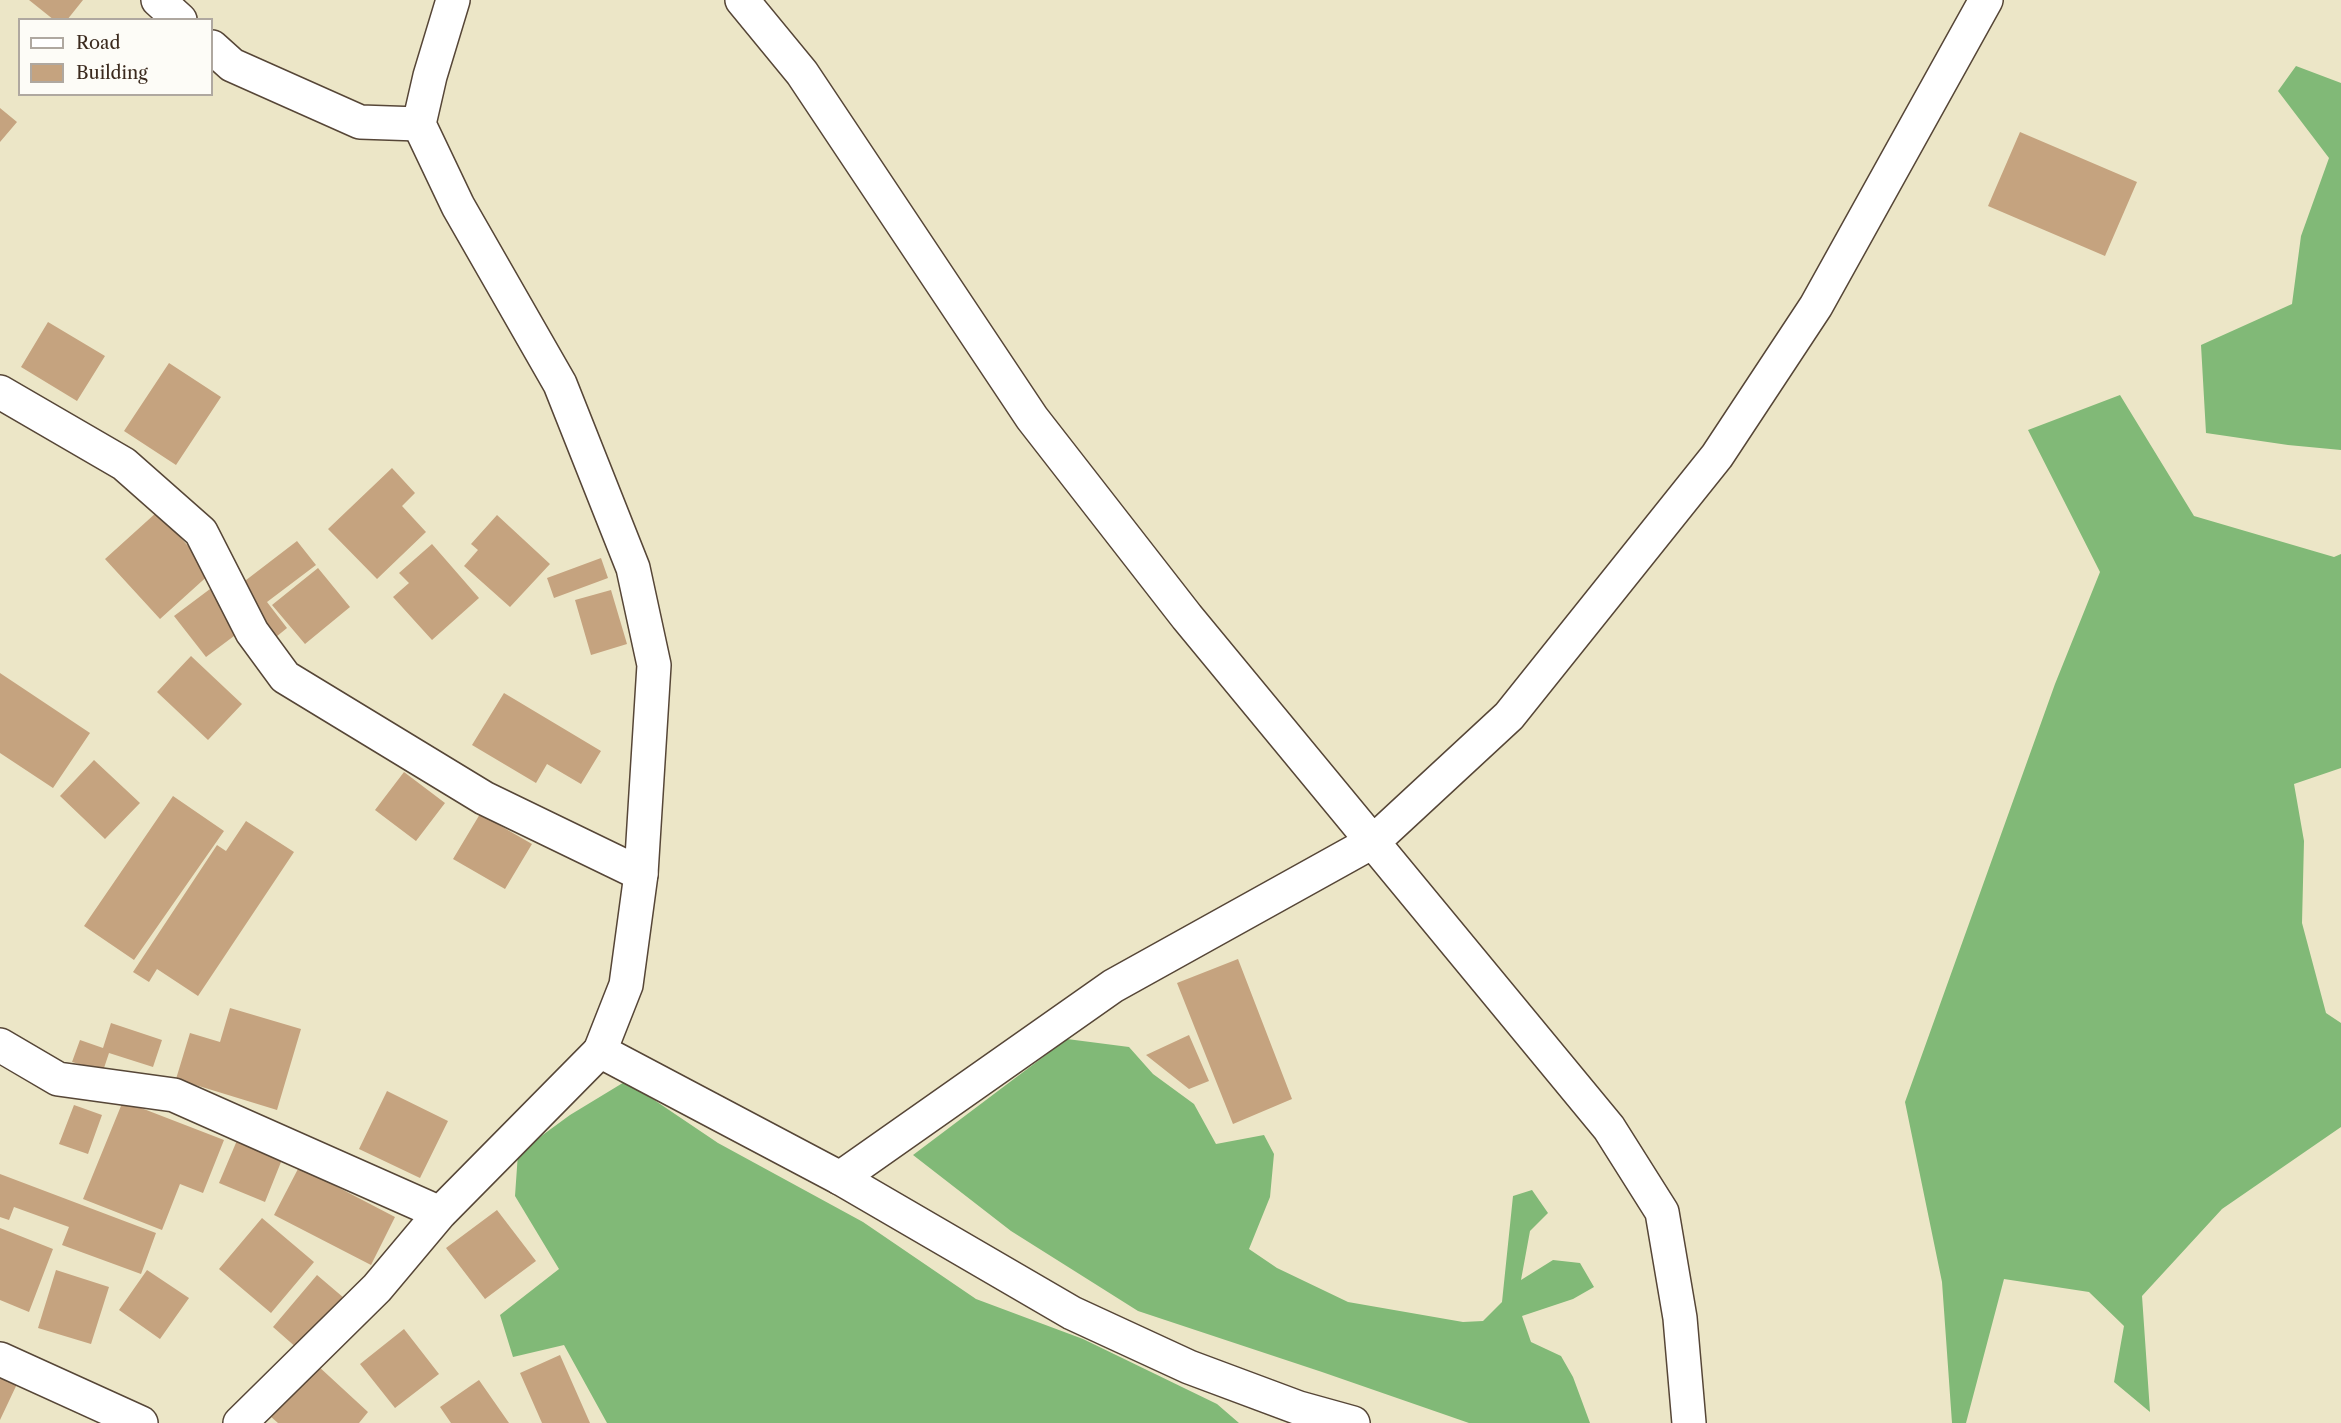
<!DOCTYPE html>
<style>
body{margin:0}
#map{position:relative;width:2341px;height:1423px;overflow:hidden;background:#ece6c7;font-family:"Libre Caslon Text",serif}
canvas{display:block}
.legend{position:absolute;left:18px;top:18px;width:195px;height:78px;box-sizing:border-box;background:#fdfcf7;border:2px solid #afa8a0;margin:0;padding:8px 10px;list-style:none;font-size:18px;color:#3b2a1e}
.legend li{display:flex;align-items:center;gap:12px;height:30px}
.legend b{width:30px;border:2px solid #afa8a0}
</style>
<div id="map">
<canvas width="2341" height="1423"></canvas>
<ul class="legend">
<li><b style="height:8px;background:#fff"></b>Road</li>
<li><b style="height:16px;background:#c5a37f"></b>Building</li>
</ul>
</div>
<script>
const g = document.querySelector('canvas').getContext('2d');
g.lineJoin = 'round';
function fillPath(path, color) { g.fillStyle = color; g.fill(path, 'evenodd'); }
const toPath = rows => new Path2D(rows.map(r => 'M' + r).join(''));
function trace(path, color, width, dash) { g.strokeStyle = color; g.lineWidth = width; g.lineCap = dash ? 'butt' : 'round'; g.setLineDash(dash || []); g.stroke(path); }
const forest = toPath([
 [2296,66,2341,83,2341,450,2288,445,2206,433,2201,345,2292,304,2301,236,2329,158,2278,91],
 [2120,395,2194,516,2334,557,2341,554,2341,768,2294,784,2304,841,2302,923,2326,1013,2341,1023,2341,1127,2222,1209,2142,1296,2150,1412,2114,1382,2124,1326,2089,1292,2004,1279,1966,1423,1952,1423,1942,1282,1905,1102,2055,684,2100,572,2028,430],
 [1067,1039,1129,1047,1153,1074,1194,1104,1216,1144,1264,1135,1274,1154,1270,1197,1249,1249,1277,1268,1348,1302,1463,1322,1483,1321,1502,1302,1513,1196,1532,1190,1548,1213,1530,1231,1521,1280,1553,1260,1580,1263,1594,1287,1573,1299,1522,1316,1531,1342,1561,1356,1573,1377,1590,1423,1469,1423,1322,1372,1138,1311,1011,1231,913,1155],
 [626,1081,718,1143,863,1222,976,1299,1083,1339,1217,1404,1239,1423,607,1423,564,1345,513,1357,500,1315,559,1269,515,1196,518,1153,570,1115]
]);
const building = toPath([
 [29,0,83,0,67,20,54,20],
 [0,108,17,122,0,142],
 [2020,132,2137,182,2105,256,1988,206],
 [48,322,105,356,77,401,21,367],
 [169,363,221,397,176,465,124,431],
 [392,468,415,493,402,506,426,532,377,579,328,529],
 [157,512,212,572,160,619,105,559],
 [497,515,550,564,510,607,464,566,478,550,471,544],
 [297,541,316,565,267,602,287,628,276,637,237,587],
 [432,544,479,598,432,640,393,597,409,583,399,573],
 [601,558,608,578,554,598,547,578],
 [318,568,350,607,305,644,272,605],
 [210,589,242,630,206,657,174,616],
 [611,590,627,644,591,655,575,600],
 [191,656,242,704,208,740,157,692],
 [0,673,90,733,53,788,0,753],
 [504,693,601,751,581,784,547,764,536,783,472,745],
 [94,760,140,803,105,839,60,796],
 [404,772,445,803,416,841,375,810],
 [173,796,224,831,134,960,84,926],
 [480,814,532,844,505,889,453,859],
 [246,821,294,852,198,996,157,969,149,982,133,972,217,845,226,851],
 [1238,959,1292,1099,1233,1124,1177,983],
 [230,1008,301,1029,277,1110,176,1079,190,1033,220,1042],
 [111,1023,162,1040,153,1067,109,1053,103,1071,72,1062,80,1040,103,1048],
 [1189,1035,1209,1081,1189,1089,1146,1055],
 [387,1091,448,1121,420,1178,359,1149],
 [123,1101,224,1140,203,1193,180,1184,162,1230,83,1199],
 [74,1105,102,1115,88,1154,59,1144],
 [238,1138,283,1157,265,1202,219,1183],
 [299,1167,395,1217,371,1265,274,1215],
 [0,1174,156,1233,141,1274,62,1245,69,1227,14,1207,9,1220,0,1217],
 [497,1210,536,1261,485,1299,446,1248],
 [262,1218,314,1262,271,1313,219,1269],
 [0,1228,53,1249,29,1312,0,1300],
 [56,1270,109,1287,91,1344,38,1328],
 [147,1270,189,1298,160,1339,119,1310],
 [317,1275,344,1298,298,1349,273,1327],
 [404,1329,439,1374,395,1408,360,1364],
 [560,1355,590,1423,542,1423,520,1373],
 [317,1365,368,1412,359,1423,278,1423,270,1416],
 [0,1376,17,1384,0,1420],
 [479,1380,509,1423,451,1423,440,1407]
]);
const minor = toPath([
 [158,0,180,20],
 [212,47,232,65,360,122,419,124],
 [0,392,124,464,201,532,252,632,285,677,484,798,641,874],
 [0,1045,58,1079,174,1095,440,1213],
 [0,1359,141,1423],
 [240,1423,377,1288,440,1213,600,1051,840,1178,1072,1313,1189,1367,1299,1408,1353,1423]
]);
const tertiary = toPath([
 [453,0,430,76,419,124,458,206,560,384,633,568,654,665,641,874,626,985,600,1051],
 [742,0,802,73,1032,418,1187,617,1609,1128,1662,1212,1680,1318,1689,1423],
 [840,1178,1113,986,1374,841,1509,716,1717,456,1816,306,1986,0]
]);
fillPath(forest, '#81b977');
fillPath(building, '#c5a37f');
trace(minor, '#564637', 36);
trace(tertiary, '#564637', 36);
trace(minor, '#fff', 33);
trace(tertiary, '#fff', 33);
</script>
